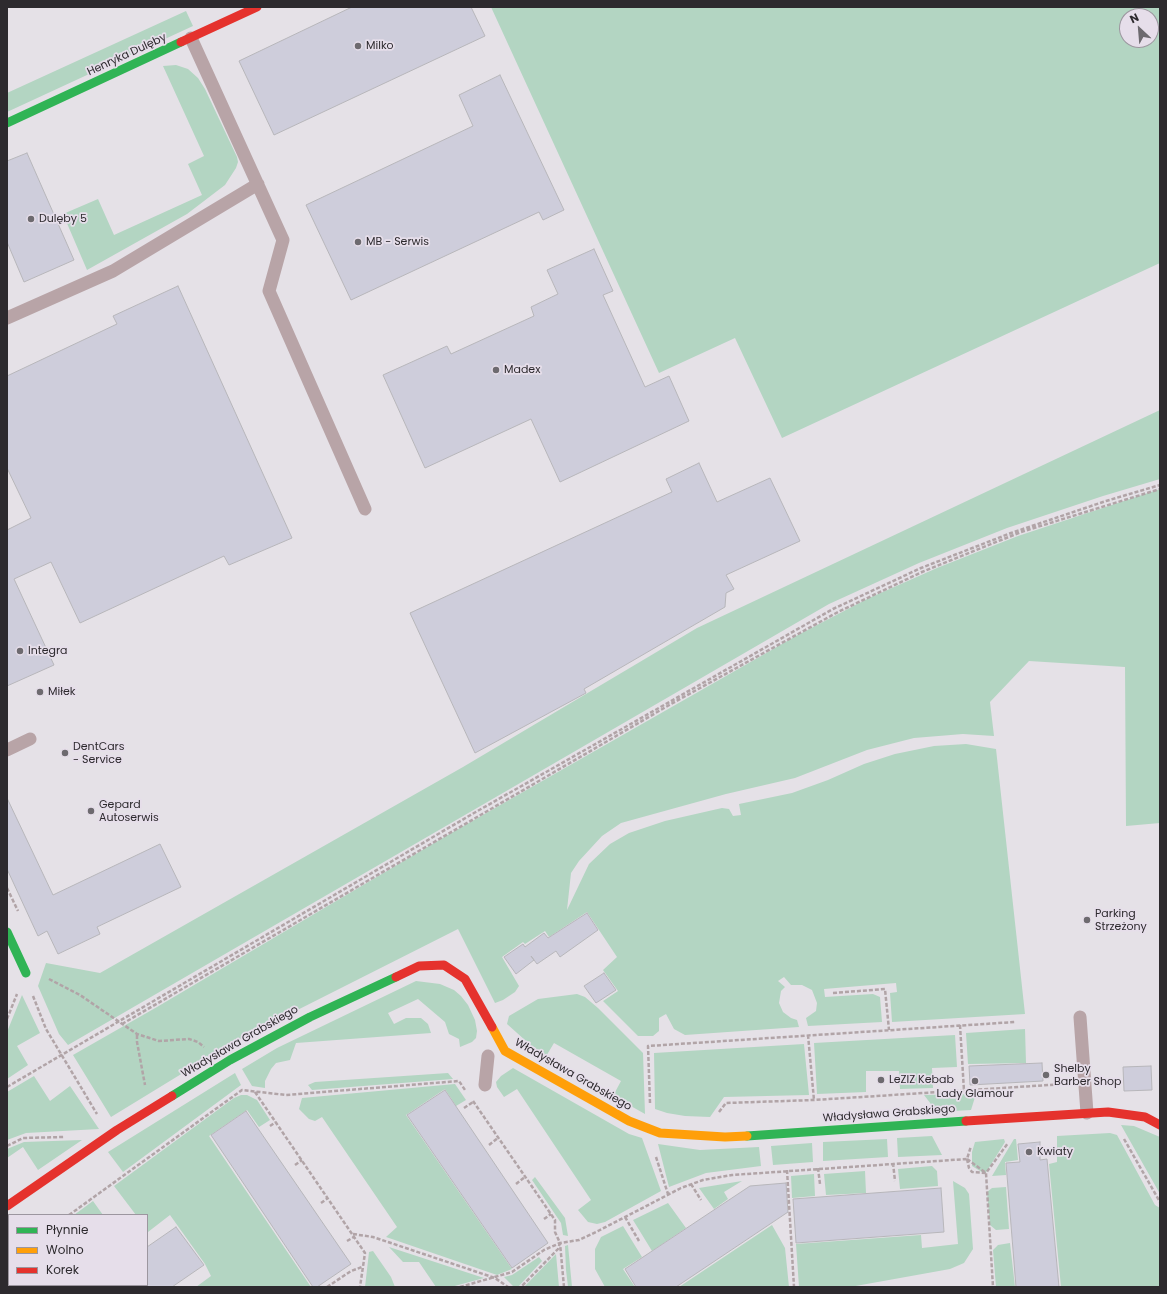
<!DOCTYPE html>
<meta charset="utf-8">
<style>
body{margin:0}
#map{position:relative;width:1167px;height:1294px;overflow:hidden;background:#e5e1e7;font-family:Poppins,sans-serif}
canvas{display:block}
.frame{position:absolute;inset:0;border:8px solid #2d2a2e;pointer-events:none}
.legend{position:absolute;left:8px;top:1214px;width:140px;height:72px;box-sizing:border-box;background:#e6deea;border:1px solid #9c969f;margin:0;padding:5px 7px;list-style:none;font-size:12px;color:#2d2a2e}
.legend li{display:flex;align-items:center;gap:8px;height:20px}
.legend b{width:20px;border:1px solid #9c969f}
.north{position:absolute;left:1119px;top:8px;width:40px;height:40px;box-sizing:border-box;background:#e6deea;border:1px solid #9c969f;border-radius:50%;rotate:334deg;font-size:11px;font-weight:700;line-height:16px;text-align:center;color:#2d2a2e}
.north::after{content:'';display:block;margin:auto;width:14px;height:18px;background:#6d6a6f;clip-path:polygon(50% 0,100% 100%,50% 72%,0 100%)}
</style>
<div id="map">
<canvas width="1167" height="1294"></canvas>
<div class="frame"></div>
<ul class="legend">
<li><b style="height:5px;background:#30b455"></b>Płynnie</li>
<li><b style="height:5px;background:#ff9f0a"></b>Wolno</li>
<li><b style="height:5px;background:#e5322d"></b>Korek</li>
</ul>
<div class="north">N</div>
</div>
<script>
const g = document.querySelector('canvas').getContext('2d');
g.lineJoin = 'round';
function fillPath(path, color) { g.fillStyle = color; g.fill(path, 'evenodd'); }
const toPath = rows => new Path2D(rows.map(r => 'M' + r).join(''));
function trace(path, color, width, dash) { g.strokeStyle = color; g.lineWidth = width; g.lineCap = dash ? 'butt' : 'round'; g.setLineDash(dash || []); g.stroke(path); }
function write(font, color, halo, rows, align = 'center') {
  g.font = font + ' Poppins,sans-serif'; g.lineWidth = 3.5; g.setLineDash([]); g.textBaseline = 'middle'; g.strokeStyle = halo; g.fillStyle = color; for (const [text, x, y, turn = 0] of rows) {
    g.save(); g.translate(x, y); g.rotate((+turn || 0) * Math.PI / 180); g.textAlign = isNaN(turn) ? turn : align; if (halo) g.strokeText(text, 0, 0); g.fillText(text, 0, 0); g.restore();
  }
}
const green = toPath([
 [491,7,1160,7,1160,263,782,438,735,338,659,373],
 [1127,16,1151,16,1151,40,1127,40],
 [186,11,193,26,7,112,7,93],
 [176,65,188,69,198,78,205,89,237,157,238,162,236,168,225,185,187,214,87,270,63,214,98,199,114,235,202,195,188,164,204,156,163,66],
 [1160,410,1160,479,1103,496,1007,528,919,563,829,604,68,1045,59,1034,38,986,46,963,100,973,463,767,697,628],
 [1160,489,1160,823,1126,826,1125,667,1029,661,990,702,994,736,963,734,914,738,867,750,795,778,726,794,621,823,602,836,579,861,571,873,567,910,589,864,610,844,629,833,665,821,722,808,729,809,733,816,741,815,739,804,792,793,828,780,864,764,895,754,934,746,966,744,996,749,1025,1014,892,1022,890,993,897,992,896,983,824,989,825,997,873,994,880,997,882,1022,808,1026,806,1018,816,1011,817,1003,812,990,802,985,791,985,784,977,778,981,785,987,781,991,779,1003,783,1012,791,1018,797,1020,799,1027,685,1035,674,1029,666,1014,659,1018,659,1031,653,1036,638,1036,603,1001,618,991,603,970,617,957,587,912,549,937,545,931,525,944,523,942,502,957,519,986,515,992,503,1000,495,1003,458,929,232,1043,111,1117,73,1055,157,1007,446,836,796,636,867,599,937,568,1018,536],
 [416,981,440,984,454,990,461,996,468,1005,475,1020,477,1031,476,1038,472,1042,460,1047,459,1039,449,1034,445,1022,418,999,388,1013,394,1024,406,1018,421,1018,428,1024,431,1033,296,1043,290,1060,276,1063,271,1069,265,1081,265,1088,252,1086,242,1069,277,1048],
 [577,994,585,997,598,1008,643,1053,645,1114,613,1096,621,1081,554,1043,545,1058,507,1024,509,1016,538,999],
 [22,995,40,1033,17,1046,28,1065,7,1079,7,1032],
 [1025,1029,1026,1063,968,1064,966,1033],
 [955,1035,957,1067,932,1068,933,1088,900,1089,899,1071,866,1071,866,1092,817,1094,814,1043],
 [804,1044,809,1095,724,1097,710,1117,685,1116,667,1113,655,1109,654,1053],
 [513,1068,629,1134,642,1138,661,1191,605,1222,597,1224,588,1222,578,1210,591,1200,517,1089,504,1097,497,1087,496,1082,501,1076],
 [235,1073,241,1085,123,1172,108,1152],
 [448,1073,453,1079,312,1090,308,1085,315,1082],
 [34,1076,50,1101,70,1086,99,1129,26,1133,7,1140,7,1092],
 [455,1084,466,1100,456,1106,445,1089,406,1115,512,1269,497,1275,386,1237,397,1227,322,1117,315,1121,309,1119,299,1109,302,1098],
 [976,1094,971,1110,937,1112,924,1095],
 [241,1095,247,1095,257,1100,270,1120,259,1127,247,1110,209,1136,311,1287,196,1287,211,1276,205,1264,170,1215,148,1232,147,1215,136,1215,114,1186,234,1098],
 [1121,1125,1134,1126,1160,1137,1160,1194],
 [1110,1133,1117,1135,1155,1205,1160,1208,1160,1287,1061,1287,1049,1164,1057,1162,1057,1136],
 [932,1136,942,1155,898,1157,897,1138],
 [887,1139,888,1157,823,1161,823,1142],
 [1004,1139,1005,1142,985,1174,972,1166,972,1152,975,1142],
 [1014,1139,1016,1139,1018,1160,1005,1162,1006,1175,992,1176],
 [82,1140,38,1170,23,1147,7,1158,7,1149,24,1142],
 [812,1143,813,1162,773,1165,771,1146],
 [658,1144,700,1150,759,1147,761,1166,706,1173,669,1187],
 [932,1166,937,1171,938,1186,900,1189,898,1169],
 [865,1171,866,1193,826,1195,824,1174],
 [814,1174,815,1196,792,1198,791,1176],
 [535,1177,565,1218,568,1236,563,1235,561,1223,532,1180],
 [742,1181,724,1192,728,1199,714,1209,699,1188],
 [953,1181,965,1188,969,1194,973,1249,964,1263,950,1269,850,1287,799,1287,796,1244,921,1235,922,1248,958,1244],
 [1006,1187,1009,1229,996,1230,990,1225,987,1192,992,1188],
 [93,1201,103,1215,74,1215],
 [668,1203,686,1228,652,1251,633,1220],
 [772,1225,785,1248,789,1287,679,1287],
 [623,1226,642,1257,623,1269,635,1287,605,1287,595,1269,595,1249,601,1237],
 [1010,1243,1015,1287,996,1287,993,1250,998,1245],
 [568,1245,572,1287,568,1287,566,1270,565,1246],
 [389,1247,484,1278,451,1287,436,1287,419,1262,403,1262],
 [373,1251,391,1277,395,1287,365,1287,369,1252],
 [556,1254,559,1287,524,1287],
 [539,1257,542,1261,518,1287,514,1287,504,1277,512,1275]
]);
const building = toPath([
 [352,7,471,7,485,36,274,135,239,61,352,7],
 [500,75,564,210,543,220,539,212,351,300,306,205,473,126,459,95,500,75],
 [27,153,74,260,24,282,7,242,7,161,27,153],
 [594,249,613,291,603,295,645,387,669,376,689,421,560,482,531,419,425,468,383,375,447,346,451,354,534,316,531,307,558,294,547,270,594,249],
 [178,286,292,538,229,565,224,556,80,623,51,562,14,579,54,665,7,686,7,530,31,518,7,468,7,376,117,324,113,316,178,286],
 [699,463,717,502,770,478,800,541,726,575,734,589,726,593,725,607,584,689,586,693,475,753,410,613,672,492,666,479,699,463],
 [7,798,53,895,160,844,181,887,97,927,100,934,58,954,47,931,38,936,7,869,7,798],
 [587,913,598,930,560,957,556,951,537,964,531,956,534,960,516,974,504,957,523,944,525,947,544,933,548,938,587,913],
 [604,973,616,990,596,1003,584,986,604,973],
 [1042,1063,1043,1081,970,1085,969,1066,1042,1063],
 [1151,1066,1152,1090,1124,1091,1123,1067,1151,1066],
 [445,1090,548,1243,512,1268,407,1115,445,1090],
 [246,1111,351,1264,317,1287,313,1287,211,1135,246,1111],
 [1040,1142,1040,1160,1047,1159,1059,1287,1016,1287,1006,1163,1020,1162,1018,1144,1040,1142],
 [786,1183,788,1212,676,1287,636,1287,625,1269,750,1186,786,1183],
 [941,1188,944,1232,796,1243,793,1199,941,1188],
 [176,1227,204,1265,172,1287,147,1287,147,1247,176,1227]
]);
const path = toPath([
 [7,888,18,911],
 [49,979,80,995,137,1034,159,1041,189,1039,198,1042,204,1047],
 [833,993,885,989,889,1030],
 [33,996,46,1029,97,1114],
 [7,1019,17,994],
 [122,1024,671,704,838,612,922,572,1021,532,1160,489],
 [960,1025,964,1091],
 [137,1035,137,1042,145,1085],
 [808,1035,814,1100],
 [7,1087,474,813,833,609,921,568,1011,533,1106,501,1160,485],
 [255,1092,365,1253,360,1287],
 [473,1101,555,1220,555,1232,560,1243,558,1249,521,1287],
 [650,1103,648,1046,1015,1022],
 [464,1108,473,1102],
 [719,1112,726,1103,814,1100,1065,1084],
 [270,1126,276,1122],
 [1124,1139,1160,1202],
 [489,1145,498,1138],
 [7,1146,23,1138,64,1137],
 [656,1157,668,1194],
 [967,1159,986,1173,993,1287],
 [967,1159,969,1168,972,1172,986,1173,1008,1143],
 [893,1163,895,1181],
 [295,1165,302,1160],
 [818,1168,820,1184],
 [787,1170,794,1287],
 [516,1184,525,1177],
 [691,1184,701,1200],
 [321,1203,328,1198],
 [69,1215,242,1090,286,1095,459,1081,465,1090],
 [625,1217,639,1241],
 [544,1219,551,1214],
 [353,1234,373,1237,495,1278,508,1287],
 [347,1241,354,1237],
 [7,1260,9,1258],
 [327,1287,351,1271,362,1267],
 [460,1287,512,1272,544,1250,560,1243],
 [564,1287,560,1243,579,1240,598,1231,681,1188,703,1180,732,1175,967,1159,971,1146]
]);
const lane = toPath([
 [191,38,283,240,269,291,365,509],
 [7,318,113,271,258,184],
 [7,750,30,739],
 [1080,1017,1087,1113],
 [485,1085,488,1056]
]);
const fast = toPath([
 [7,123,181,42],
 [7,932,26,973],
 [172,1096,230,1060,310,1017,396,977],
 [747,1136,966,1121]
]);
const slow = toPath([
 [492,1027,505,1051,629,1121,660,1133,725,1137,747,1136]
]);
const jam = toPath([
 [181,42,257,7],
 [396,977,419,966,444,965,465,979,492,1027],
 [966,1121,1108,1112,1145,1117,1160,1125],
 [7,1206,117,1130,172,1096]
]);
const markers = [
 [358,46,4,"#6d6a6f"],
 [31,219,4,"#6d6a6f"],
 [358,242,4,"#6d6a6f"],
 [496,370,4,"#6d6a6f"],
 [20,651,4,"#6d6a6f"],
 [40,692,4,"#6d6a6f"],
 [65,753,4,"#6d6a6f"],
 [91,811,4,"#6d6a6f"],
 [1087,920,4,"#6d6a6f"],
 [1046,1075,4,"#6d6a6f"],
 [881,1080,4,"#6d6a6f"],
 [975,1081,4,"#6d6a6f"],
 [1029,1152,4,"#6d6a6f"]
];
const poiNames = [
 ["Milko",366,46],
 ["Dulęby 5",39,219],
 ["MB - Serwis",366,242],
 ["Madex",504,370],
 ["Integra",28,651],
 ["Miłek",48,692],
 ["DentCars",73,747],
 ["- Service",73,760],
 ["Gepard",99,805],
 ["Autoserwis",99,818],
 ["Parking",1095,914],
 ["Strzeżony",1095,927],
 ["Shelby",1054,1069],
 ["Barber Shop",1054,1082],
 ["LeZIZ Kebab",889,1080],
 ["Lady Glamour",975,1094,"center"],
 ["Kwiaty",1037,1152]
];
const streetNames = [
 ["Henryka Dulęby",127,55,-25],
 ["Władysława Grabskiego",240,1042,-30],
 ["Władysława Grabskiego",573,1075,30],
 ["Władysława Grabskiego",889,1114,-4]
];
fillPath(green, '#b3d5c2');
fillPath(building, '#cecddb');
trace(building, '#b7b6ba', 1);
trace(path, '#b1a4a7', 2.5, [4, 2]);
trace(lane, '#b8a4a7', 13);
trace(fast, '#30b455', 9);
trace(slow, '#ff9f0a', 9);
trace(jam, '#e5322d', 9);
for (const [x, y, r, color] of markers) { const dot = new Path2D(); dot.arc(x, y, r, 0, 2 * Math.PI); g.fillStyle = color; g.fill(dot); trace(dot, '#e6deea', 1.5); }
write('11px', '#2d2a2e', '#e6deea', poiNames, 'left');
write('11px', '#2d2a2e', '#e6deea', streetNames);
</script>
